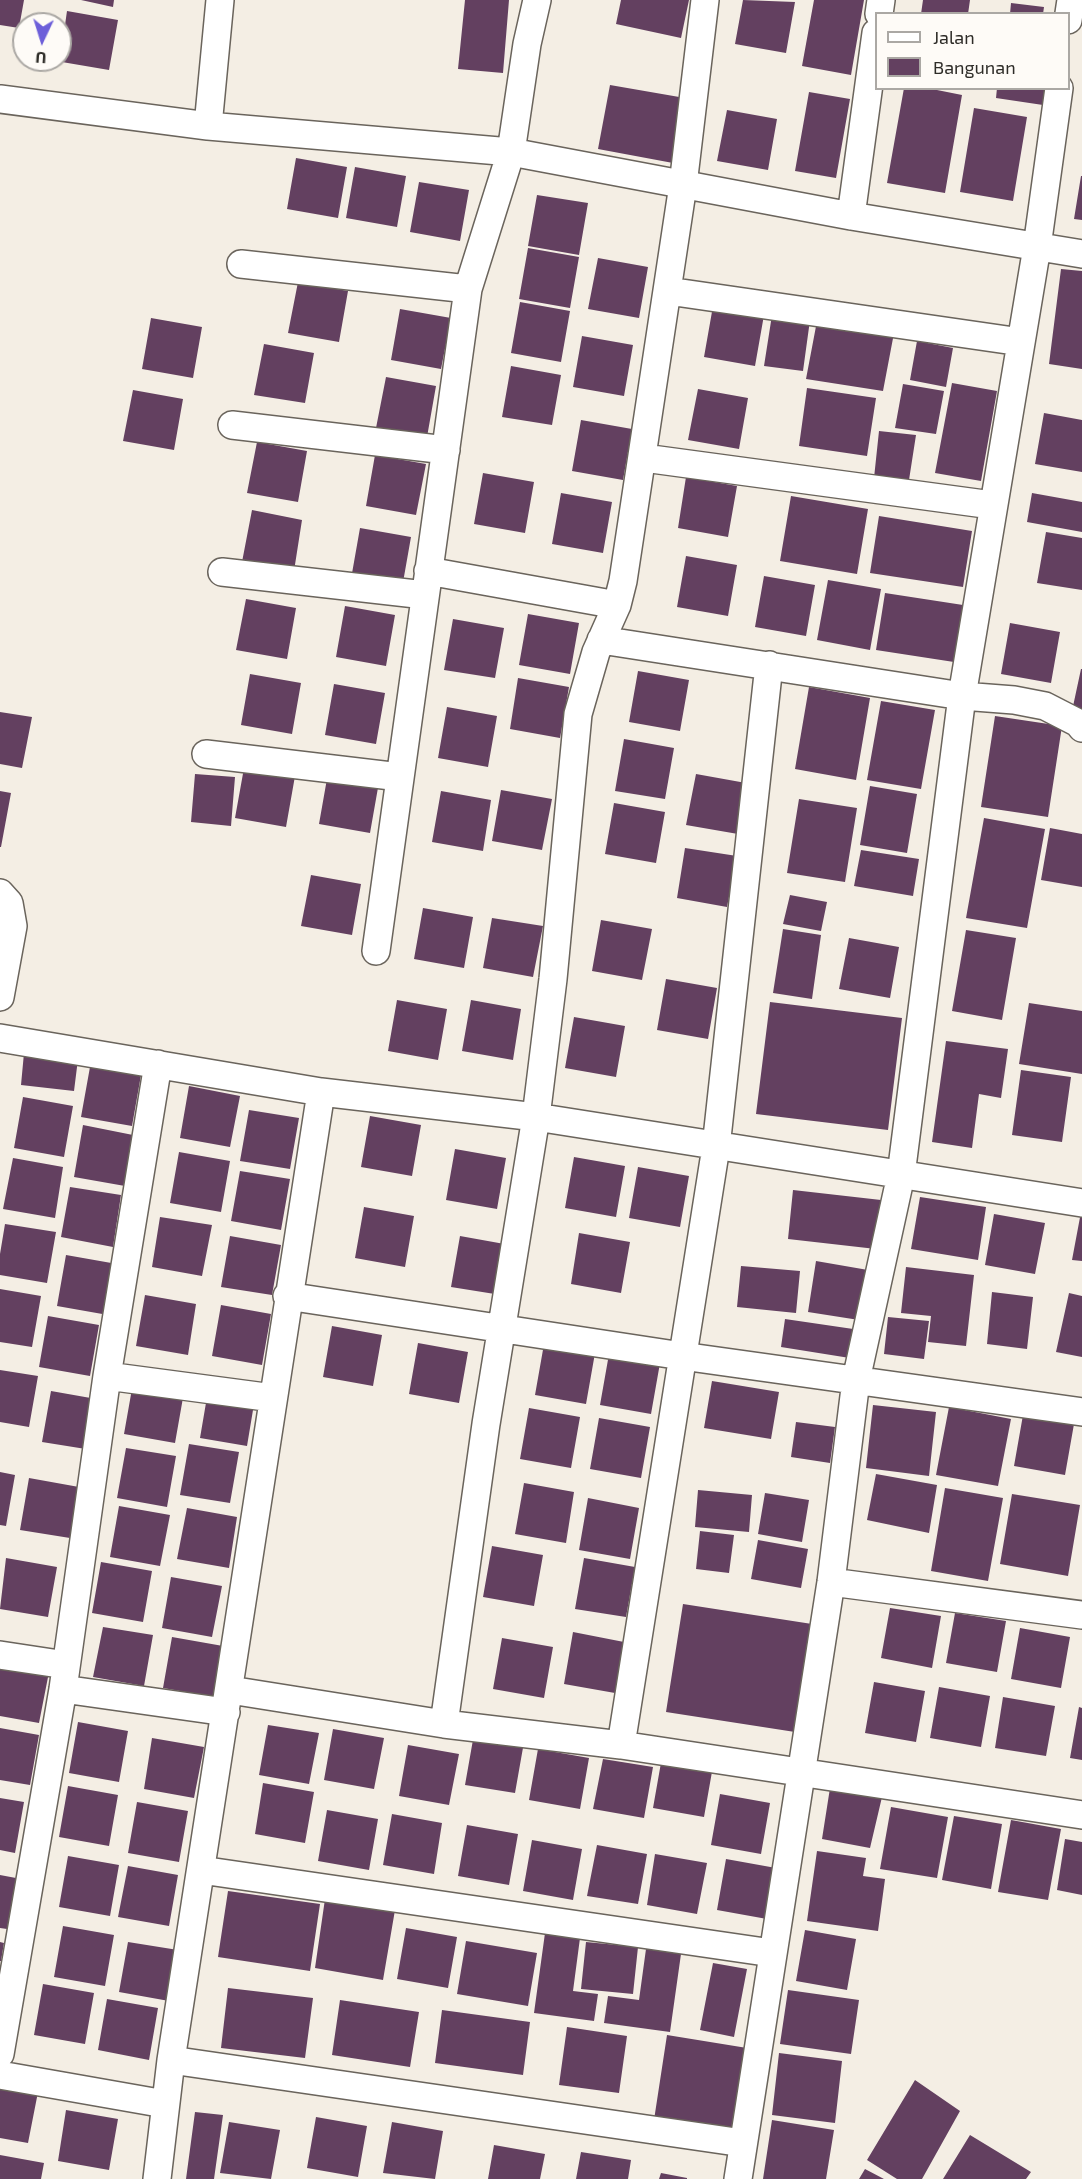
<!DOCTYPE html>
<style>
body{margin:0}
#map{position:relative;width:1082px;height:2179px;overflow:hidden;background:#f4eee4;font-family:"Exo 2",sans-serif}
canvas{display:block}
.legend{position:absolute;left:875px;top:12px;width:195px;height:78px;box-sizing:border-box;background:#fefbf7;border:2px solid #aba8a4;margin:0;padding:8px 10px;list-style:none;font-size:18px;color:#2e2c28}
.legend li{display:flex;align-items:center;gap:12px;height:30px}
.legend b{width:30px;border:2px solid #aba8a4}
.north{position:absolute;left:12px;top:12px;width:60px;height:60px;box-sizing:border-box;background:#fefbf7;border:2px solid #aba8a4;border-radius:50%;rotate:184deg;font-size:16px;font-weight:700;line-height:24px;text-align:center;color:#2e2c28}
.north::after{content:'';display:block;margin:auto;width:21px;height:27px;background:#6d5fd9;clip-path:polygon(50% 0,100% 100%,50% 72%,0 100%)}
</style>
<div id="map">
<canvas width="1082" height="2179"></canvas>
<ul class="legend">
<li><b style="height:8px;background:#fff"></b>Jalan</li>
<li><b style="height:16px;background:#634060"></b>Bangunan</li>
</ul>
<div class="north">U</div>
</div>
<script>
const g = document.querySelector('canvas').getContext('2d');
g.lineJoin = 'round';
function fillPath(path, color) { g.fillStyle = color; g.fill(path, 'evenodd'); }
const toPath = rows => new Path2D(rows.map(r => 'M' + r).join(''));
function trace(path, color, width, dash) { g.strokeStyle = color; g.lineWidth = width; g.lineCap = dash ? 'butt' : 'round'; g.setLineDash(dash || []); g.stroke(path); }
const building = toPath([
 [0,0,24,0,19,28,0,25],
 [81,0,114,0,113,7],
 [465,0,509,0,503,73,458,69],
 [621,0,689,0,681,38,616,24],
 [743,0,795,2,786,53,735,44],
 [814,0,864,0,851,75,802,66],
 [923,0,970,0,968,14,921,14],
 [1011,3,1044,7,1043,14,1010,14],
 [67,11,118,20,109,70,56,61,60,60],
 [610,85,685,98,673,163,598,149],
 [904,88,927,88,962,95,945,193,887,183],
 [997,88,1046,88,1043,105,996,98],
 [809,92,850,99,836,178,795,171],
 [974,108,1027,117,1013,201,960,192],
 [727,110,777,119,768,170,717,161],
 [296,158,347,167,338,218,287,209],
 [355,167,406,176,397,227,346,218],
 [1081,176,1082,176,1082,220,1074,219],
 [419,182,469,190,460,241,410,232],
 [537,195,588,203,579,255,528,246],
 [528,248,579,257,570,308,519,299],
 [598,258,648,267,639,318,588,309],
 [1061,269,1082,271,1082,369,1049,364],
 [298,282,348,291,339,342,288,333],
 [520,302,570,311,561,362,511,353],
 [713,306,764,315,755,366,704,357],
 [400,309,451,318,441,369,391,360],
 [772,315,810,320,803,371,764,366],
 [151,318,202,327,193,378,142,369],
 [817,321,894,333,883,391,806,379],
 [582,336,633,345,624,396,573,387],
 [917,341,953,348,946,387,910,380],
 [264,344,314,353,305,403,254,395],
 [511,366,561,375,552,425,502,417],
 [386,377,436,386,427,437,376,428],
 [952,383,997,391,981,481,935,473],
 [903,384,944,391,936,434,895,428],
 [807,388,876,398,867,456,799,446],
 [698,389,748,398,739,449,688,440],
 [133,390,183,399,174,450,123,441],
 [1044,413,1082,420,1082,472,1035,464],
 [581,420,632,429,623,480,572,471],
 [879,431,916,435,909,480,874,478],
 [257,442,307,451,298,502,247,493],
 [375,455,426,464,416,515,366,506],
 [483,473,534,482,525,533,474,524],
 [686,477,737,486,728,537,678,528],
 [561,493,612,502,603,553,552,544],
 [1032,493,1082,502,1082,532,1027,522],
 [791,496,868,509,857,574,780,561],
 [252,510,302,520,294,571,242,562],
 [879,516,972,531,963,587,870,573],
 [360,528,411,537,402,588,351,579],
 [1046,532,1082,538,1082,590,1037,583],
 [686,556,737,565,728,616,677,607],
 [764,576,815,585,806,636,755,627],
 [828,580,881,589,870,650,817,640],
 [885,593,963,605,954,662,876,650],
 [246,599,296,608,287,659,236,650],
 [345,606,395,615,386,666,336,657],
 [528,614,579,623,570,674,519,665],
 [453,619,504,628,495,678,444,670],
 [1010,623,1060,632,1051,683,1001,674],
 [1081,669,1082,669,1082,712,1072,711],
 [638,671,689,680,680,731,629,722],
 [250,674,301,683,292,734,241,725],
 [518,678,569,687,560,738,510,729],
 [334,684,385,693,376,744,325,735],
 [809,687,870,698,856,780,795,769],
 [881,701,935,710,921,789,867,780],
 [447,707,497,716,488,767,438,758],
 [0,712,32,717,22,768,0,764],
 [995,716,1062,726,1048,817,981,807],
 [624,739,674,748,665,799,615,791],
 [244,768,295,776,286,827,235,818],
 [328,773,379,782,370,833,319,824],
 [195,774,235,777,231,826,191,822],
 [696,774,746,783,738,834,686,825],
 [870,786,917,794,907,853,860,845],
 [501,790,552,799,542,850,492,841],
 [0,791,11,793,1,847,0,847],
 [441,791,491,800,483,851,432,842],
 [799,799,857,808,845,882,787,873],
 [614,803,665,812,656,863,605,854],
 [984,818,1045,829,1027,928,966,918],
 [1050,828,1082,834,1082,887,1041,880],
 [685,848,737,856,727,907,677,898],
 [861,850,919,859,913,896,854,886],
 [311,875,361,884,352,935,301,926],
 [790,895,827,902,821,931,783,924],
 [423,908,473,917,464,968,414,959],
 [492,918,543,926,533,977,483,968],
 [601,920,652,929,642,980,592,971],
 [783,929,821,935,812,999,773,993],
 [966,930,1016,938,1002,1020,952,1011],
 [849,938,899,947,890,998,839,989],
 [666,979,717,988,708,1039,657,1030],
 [397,1000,447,1009,438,1060,388,1051],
 [471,1000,521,1009,513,1060,462,1051],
 [770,1002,902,1018,888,1130,756,1114],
 [1029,1003,1082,1011,1082,1074,1019,1064],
 [574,1017,625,1026,616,1077,565,1068],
 [946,1041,1008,1049,1001,1098,979,1094,972,1148,932,1142],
 [24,1053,78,1059,74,1091,21,1085],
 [90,1067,141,1075,132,1126,81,1117],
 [1021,1070,1071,1077,1062,1142,1012,1135],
 [189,1086,240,1096,230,1147,180,1138],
 [23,1097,73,1106,64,1157,14,1148],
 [249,1110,299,1118,290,1169,240,1161],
 [370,1116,421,1125,412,1176,361,1167],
 [83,1125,133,1135,125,1186,74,1177],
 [455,1149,506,1158,497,1209,446,1200],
 [179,1152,230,1161,221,1212,170,1203],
 [574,1157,625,1166,616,1217,565,1208],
 [13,1158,63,1167,55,1218,3,1209],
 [638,1167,689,1176,680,1227,629,1218],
 [240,1171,290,1179,281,1230,231,1221],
 [70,1187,121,1195,113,1247,61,1237],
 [793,1190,881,1200,876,1249,788,1239],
 [920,1197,986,1207,978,1260,911,1249],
 [364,1207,414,1216,405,1267,355,1258],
 [1081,1212,1082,1213,1082,1261,1072,1260],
 [994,1214,1045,1223,1035,1274,985,1265],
 [160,1217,212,1225,202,1276,152,1267],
 [5,1224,56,1232,47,1283,0,1275,0,1254],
 [579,1233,630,1242,621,1293,571,1284],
 [230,1236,281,1245,272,1295,221,1287],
 [460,1236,510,1245,501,1295,451,1287],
 [66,1255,117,1264,108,1315,57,1306],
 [816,1261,868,1270,859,1320,808,1312],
 [741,1266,800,1271,796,1313,737,1307],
 [906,1267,974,1275,966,1346,928,1342,931,1316,901,1313],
 [0,1289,41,1296,32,1347,0,1342],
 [992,1292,1033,1297,1027,1349,987,1344],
 [1069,1293,1082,1296,1082,1357,1056,1352],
 [145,1295,196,1304,188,1355,136,1346],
 [221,1305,271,1314,262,1365,212,1356],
 [48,1316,99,1325,90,1376,39,1367],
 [888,1317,929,1321,924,1359,884,1354],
 [785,1319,860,1330,856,1359,781,1347],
 [332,1326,382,1335,373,1386,323,1377],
 [418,1343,468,1352,459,1403,409,1394],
 [544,1344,595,1353,586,1404,535,1395],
 [609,1354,660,1363,651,1414,600,1405],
 [0,1370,38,1376,29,1427,0,1422],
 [712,1381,779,1392,771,1439,704,1428],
 [133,1383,184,1392,175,1443,124,1434],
 [51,1391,102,1400,92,1450,42,1442],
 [207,1397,254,1404,247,1446,200,1438],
 [873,1405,936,1412,929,1476,866,1468],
 [949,1407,1011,1419,998,1486,936,1475],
 [529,1408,580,1417,571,1468,520,1459],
 [1023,1415,1074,1424,1065,1475,1014,1466],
 [599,1418,650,1427,641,1478,590,1469],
 [796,1422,835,1427,830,1463,791,1457],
 [189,1444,239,1452,230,1503,180,1495],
 [126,1448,176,1456,167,1507,117,1498],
 [0,1472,15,1475,6,1526,0,1525],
 [876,1474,937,1485,929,1533,867,1520],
 [29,1478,79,1487,70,1538,20,1530],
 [524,1483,574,1492,566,1543,515,1534],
 [945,1488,1003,1498,988,1581,931,1571],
 [698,1490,752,1495,749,1532,695,1527],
 [765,1493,809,1500,802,1542,758,1534],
 [1012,1494,1080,1505,1068,1576,1000,1564],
 [588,1498,639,1508,630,1559,579,1550],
 [119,1506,170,1515,160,1566,110,1557],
 [187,1508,237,1517,229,1568,177,1559],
 [700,1531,734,1535,729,1573,696,1569],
 [758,1540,808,1549,801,1588,751,1579],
 [492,1546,543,1555,534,1606,483,1597],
 [6,1558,57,1567,48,1617,0,1609],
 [584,1558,635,1567,626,1617,575,1609],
 [101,1562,152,1571,143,1622,92,1613],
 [171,1577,222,1586,212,1637,162,1628],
 [683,1604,812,1624,795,1732,666,1712],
 [890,1608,941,1616,932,1668,881,1658],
 [955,1613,1006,1621,997,1672,946,1663],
 [103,1627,153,1635,144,1686,93,1677],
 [1020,1628,1070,1637,1061,1688,1011,1679],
 [573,1632,624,1642,615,1693,564,1684],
 [172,1637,223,1646,214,1697,163,1688],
 [502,1638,553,1647,544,1698,493,1689],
 [0,1663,49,1672,39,1723,0,1716],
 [874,1682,925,1691,916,1742,865,1733],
 [939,1687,990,1696,981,1747,930,1738],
 [1003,1697,1055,1706,1046,1756,995,1748],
 [1079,1707,1082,1708,1082,1760,1070,1758],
 [78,1722,128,1731,119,1782,69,1773],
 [268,1725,319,1733,309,1784,259,1775],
 [0,1728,39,1735,30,1785,0,1780],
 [333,1729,384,1738,374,1789,324,1780],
 [474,1734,524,1742,515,1793,465,1785],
 [152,1738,204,1747,194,1798,144,1789],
 [408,1745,459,1754,449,1805,399,1796],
 [538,1749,589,1758,580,1809,529,1800],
 [662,1757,713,1766,704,1817,653,1808],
 [603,1759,653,1767,644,1818,593,1809],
 [263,1783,314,1792,305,1843,255,1834],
 [68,1786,118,1795,109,1846,59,1837],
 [830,1788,882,1797,870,1848,822,1839],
 [720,1794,770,1803,761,1854,711,1845],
 [0,1798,24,1802,15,1853,0,1850],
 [137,1802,188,1811,179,1862,128,1853],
 [891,1807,948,1817,937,1878,880,1869],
 [327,1810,378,1819,369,1870,318,1861],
 [392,1814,442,1823,434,1874,383,1865],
 [954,1816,1002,1824,991,1889,942,1880],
 [1011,1820,1061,1829,1048,1900,998,1892],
 [467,1825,518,1834,509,1885,458,1876],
 [1065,1839,1082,1842,1082,1895,1057,1890],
 [532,1840,582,1849,573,1900,523,1891],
 [597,1845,647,1854,638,1904,587,1896],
 [817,1851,866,1858,863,1876,885,1879,878,1931,807,1921],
 [655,1854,707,1863,697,1914,647,1905],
 [68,1856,119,1865,110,1916,59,1907],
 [726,1859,776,1868,767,1919,717,1910],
 [128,1866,178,1875,169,1926,118,1917],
 [0,1875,16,1878,7,1929,0,1928],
 [228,1891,320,1904,310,1971,218,1957],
 [325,1899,395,1910,383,1980,315,1968],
 [63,1926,114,1935,105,1986,54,1977],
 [406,1928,457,1937,448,1988,397,1979],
 [805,1930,856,1939,847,1990,796,1981],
 [545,1933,580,1938,573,1991,598,1994,594,2021,534,2013],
 [466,1941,537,1953,528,2006,457,1994],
 [0,1942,4,1943,1,1961,0,1961],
 [128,1942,178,1950,169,2001,119,1992],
 [586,1942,638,1947,633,1994,581,1989],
 [646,1949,681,1954,670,2032,604,2023,608,1996,639,2000],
 [713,1963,747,1969,734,2037,700,2030],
 [43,1984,94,1993,85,2044,34,2035],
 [228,1988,313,1998,305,2058,221,2048],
 [788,1990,859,2000,851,2054,780,2044],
 [107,1999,158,2008,149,2060,98,2050],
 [340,2000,419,2012,410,2067,332,2055],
 [442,2010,530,2022,523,2075,435,2063],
 [567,2027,627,2036,619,2093,559,2085],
 [667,2035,747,2048,734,2132,654,2120],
 [779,2053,842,2061,835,2123,772,2115],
 [915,2080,960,2111,922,2179,897,2179,867,2160],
 [0,2085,38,2092,28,2143,0,2138],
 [66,2110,118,2119,109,2170,58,2161],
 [195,2112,223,2115,214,2179,186,2179],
 [316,2117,367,2126,358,2177,307,2168],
 [772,2120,834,2130,826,2179,763,2179],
 [229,2122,280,2130,271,2179,220,2173],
 [392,2122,443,2131,435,2179,383,2173],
 [970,2135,1031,2172,1026,2179,943,2179],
 [494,2145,545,2154,540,2179,488,2179],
 [581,2152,631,2160,628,2179,576,2179],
 [0,2155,44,2163,41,2179,0,2179],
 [865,2169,884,2179,859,2179],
 [661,2173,687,2178,687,2179,659,2179]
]);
const minor = toPath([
 [879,14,881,0],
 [1068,20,1071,0],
 [0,99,208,126,511,152,851,216,1082,254],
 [208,126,220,0],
 [851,216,876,33],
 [241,264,468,289],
 [668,291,1021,342],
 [232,425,446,450],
 [644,458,992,505],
 [428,571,617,605],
 [222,572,425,595],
 [601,640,962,696,1014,700,1045,706,1078,723,1082,728],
 [206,754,400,777],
 [0,893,9,903,13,926,0,997],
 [376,951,468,289,511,152,527,44,537,0],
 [0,1038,321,1092,171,2060,157,2179],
 [321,1092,536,1117,1082,1203],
 [287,1296,682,1356,1082,1412],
 [107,1376,273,1398],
 [831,1582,1082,1615],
 [0,1655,66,1665],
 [63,1689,226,1712],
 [230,1690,444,1724,621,1745,1082,1815],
 [444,1724,486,1424,536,1117,553,979,578,714,596,652,617,605,623,581,683,185,705,0],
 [621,1745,716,1147,769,665],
 [201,1870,772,1953],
 [0,2054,63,1689,107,1376,158,1064],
 [171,2060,743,2143],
 [0,2075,165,2104],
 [738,2179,831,1582,856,1380,901,1175,962,696,1037,247,1059,88]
]);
fillPath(building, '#634060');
trace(minor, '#6a645c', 30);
trace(minor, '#fff', 27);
</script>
